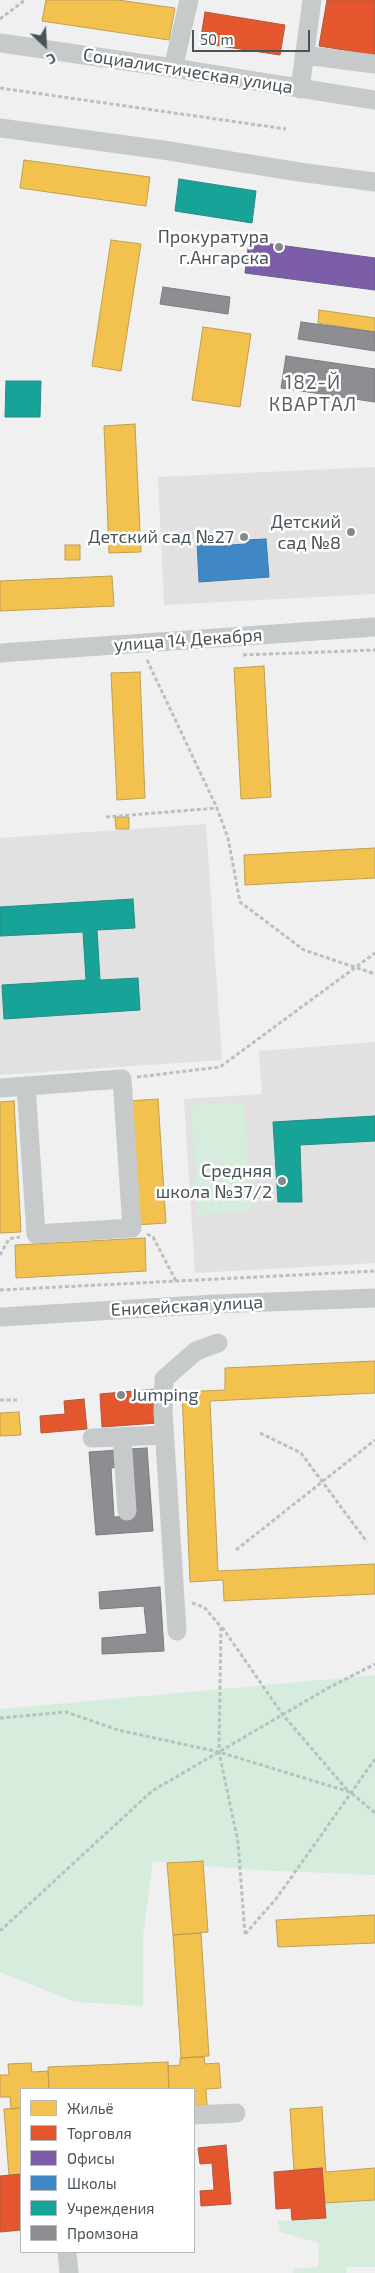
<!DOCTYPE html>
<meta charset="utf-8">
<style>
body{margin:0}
#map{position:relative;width:375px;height:2273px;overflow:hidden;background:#f0f0f0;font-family:"Exo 2",sans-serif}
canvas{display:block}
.legend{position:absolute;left:20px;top:2088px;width:175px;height:165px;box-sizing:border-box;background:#fff;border:1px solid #b6babd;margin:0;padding:6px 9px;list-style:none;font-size:15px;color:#48535a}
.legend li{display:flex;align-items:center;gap:10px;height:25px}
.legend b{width:25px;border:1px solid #b6babd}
.north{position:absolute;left:20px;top:20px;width:50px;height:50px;-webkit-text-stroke:4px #fff;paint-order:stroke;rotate:155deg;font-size:14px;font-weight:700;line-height:20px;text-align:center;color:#48535a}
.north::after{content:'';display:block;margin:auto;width:18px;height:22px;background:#48535a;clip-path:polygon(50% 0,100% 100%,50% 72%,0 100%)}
.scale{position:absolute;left:192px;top:30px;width:118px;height:22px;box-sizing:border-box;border:2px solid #48535a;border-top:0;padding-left:6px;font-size:15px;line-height:18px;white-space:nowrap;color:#48535a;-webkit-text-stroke:4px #fff;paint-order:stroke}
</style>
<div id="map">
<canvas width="375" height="2273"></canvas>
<ul class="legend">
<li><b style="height:14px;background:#f2c14e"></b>Жильё</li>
<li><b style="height:14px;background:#e4572e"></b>Торговля</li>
<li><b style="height:14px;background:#7b5ea7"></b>Офисы</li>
<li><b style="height:14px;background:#3f88c5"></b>Школы</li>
<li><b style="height:14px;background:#17a398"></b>Учреждения</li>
<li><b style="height:14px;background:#8d8d92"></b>Промзона</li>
</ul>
<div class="north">С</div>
<div class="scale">50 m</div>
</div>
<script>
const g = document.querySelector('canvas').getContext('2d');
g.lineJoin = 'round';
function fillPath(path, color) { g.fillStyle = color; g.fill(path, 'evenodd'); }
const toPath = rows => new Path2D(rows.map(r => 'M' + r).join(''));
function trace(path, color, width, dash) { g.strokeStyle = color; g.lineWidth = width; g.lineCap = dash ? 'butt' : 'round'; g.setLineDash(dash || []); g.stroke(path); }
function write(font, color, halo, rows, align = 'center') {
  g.font = font + ' "Exo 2",sans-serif'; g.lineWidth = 5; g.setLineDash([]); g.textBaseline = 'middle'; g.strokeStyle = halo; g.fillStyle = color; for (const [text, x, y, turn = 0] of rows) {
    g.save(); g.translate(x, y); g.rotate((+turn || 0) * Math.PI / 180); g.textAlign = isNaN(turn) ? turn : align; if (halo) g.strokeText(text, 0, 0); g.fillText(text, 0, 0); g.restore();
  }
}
const education = toPath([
 [375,467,375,594,164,605,158,477],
 [206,824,222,1060,0,1075,0,838],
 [375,1042,375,1263,195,1273,184,1099,262,1094,259,1051]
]);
const green = toPath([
 [244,1102,251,1211,198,1215,191,1105],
 [375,1675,375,1875,254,1870,153,1861,143,1937,143,2006,75,2002,0,1972,0,1709],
 [375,2200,375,2267,347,2267,346,2273,293,2273,293,2269,318,2267,319,2243,280,2232,278,2221,325,2218,324,2203]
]);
const homes = toPath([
 [46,0,118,0,175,8,169,40,42,21,46,0],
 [24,160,150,177,146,206,20,188,24,160],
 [111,240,141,244,121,371,92,366,111,240],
 [319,310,375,318,375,332,318,323,319,310],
 [203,327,251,334,240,407,192,400,203,327],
 [135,424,141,552,109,553,104,426,135,424],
 [65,545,80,545,80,560,65,560,65,545],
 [112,576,114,606,0,611,0,581,112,576],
 [264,666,271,797,241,799,234,668,264,666],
 [140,672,145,798,117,800,111,673,140,672],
 [115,817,129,817,129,829,116,829,115,817],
 [375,848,375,878,245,885,244,855,375,848],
 [158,1099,166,1223,136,1225,128,1101,158,1099],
 [14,1101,21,1232,0,1233,0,1102,14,1101],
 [145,1238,146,1271,16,1278,15,1245,145,1238],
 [375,1361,375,1393,210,1401,218,1571,375,1564,375,1594,224,1601,223,1580,190,1582,182,1392,225,1390,225,1368,375,1361],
 [19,1412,21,1435,0,1436,0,1413,19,1412],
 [203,1861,208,1932,173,1935,167,1863,203,1861],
 [375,1915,375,1943,278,1947,276,1920,375,1915],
 [201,1933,209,2056,181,2058,173,1935,201,1933],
 [204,2057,205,2064,219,2063,221,2088,206,2089,207,2105,194,2106,194,2089,169,2089,168,2066,180,2065,180,2058,204,2057],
 [168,2062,169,2089,49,2089,48,2067,168,2062],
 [31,2063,32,2072,48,2071,49,2089,21,2089,21,2108,11,2109,10,2097,0,2097,0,2075,9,2075,8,2064,31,2063],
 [322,2107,326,2172,375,2168,375,2200,324,2203,322,2168,294,2171,290,2109,322,2107],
 [21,2108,21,2175,9,2176,4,2109,21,2108]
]);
const shops = toPath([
 [327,0,375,0,375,55,319,46,327,0],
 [205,12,285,25,280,55,200,43,205,12],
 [156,1389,158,1423,102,1427,100,1394,156,1389],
 [84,1399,87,1429,41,1433,40,1416,65,1414,64,1401,84,1399],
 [226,2145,231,2204,201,2206,200,2191,214,2190,212,2163,200,2164,198,2148,226,2145],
 [322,2168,326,2218,292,2220,291,2208,276,2209,274,2172,322,2168],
 [21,2174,21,2230,0,2232,0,2176,21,2174]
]);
const offices = toPath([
 [249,241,375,258,375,290,245,273,249,241]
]);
const schools = toPath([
 [266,539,269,577,199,582,197,542,216,541,216,546,246,544,246,540,266,539]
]);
const public = toPath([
 [179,179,256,191,252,223,175,211,179,179],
 [6,381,41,381,40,417,5,417,6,381],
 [133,899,135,928,97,930,100,980,138,978,140,1010,4,1019,2,985,86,980,83,932,0,936,0,907,133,899],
 [375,1116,375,1141,300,1145,302,1202,278,1202,273,1122,375,1116]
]);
const industry = toPath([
 [163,287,230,297,228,314,160,304,163,287],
 [301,322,375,332,375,351,298,339,301,322],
 [286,356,375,369,375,402,281,388,286,356],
 [147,1448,153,1531,96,1535,89,1452,119,1450,120,1467,111,1468,114,1517,133,1516,128,1449,147,1448],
 [160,1587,164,1651,102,1654,102,1638,147,1634,144,1606,100,1609,99,1592,160,1587]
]);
const path = toPath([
 [0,19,25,0],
 [0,88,286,129],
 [243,655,375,650],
 [147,660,217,808,228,838,240,902,304,950,375,974],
 [106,817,217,808],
 [137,1077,220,1067,375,953],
 [147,1234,153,1237,176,1281],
 [0,1255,9,1239,20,1237],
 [0,1290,375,1271],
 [0,1400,19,1400],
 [260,1433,301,1453,367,1542],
 [236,1550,375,1440],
 [192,1603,204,1607,221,1627,219,1752,238,1842,245,1934],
 [222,1627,283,1715,349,1792],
 [0,1718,66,1712,118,1730,219,1752,350,1792,375,1813],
 [0,1931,152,1791,330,1687,375,1664],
 [245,1934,276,1899,375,1759]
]);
const minor = toPath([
 [0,43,173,68,375,100],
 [304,55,375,64],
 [173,68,189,0],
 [300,89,312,0],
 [0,128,163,150,299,172,375,182],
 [0,653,375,627],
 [0,1088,122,1079,132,1228,36,1234,26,1086],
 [0,1317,215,1304,375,1298],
 [122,1437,127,1511],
 [92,1438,164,1435],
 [177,1631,163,1411,164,1379,196,1351,218,1343],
 [194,2115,236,2113],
 [67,2252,69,2273]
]);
const markers = [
 [279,247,5,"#838a8e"],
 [351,532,5,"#838a8e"],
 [244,537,5,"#838a8e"],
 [282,1181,5,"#838a8e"],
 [121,1395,5,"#838a8e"]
];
const streetNames = [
 ["Социалистическая улица",188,71,9],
 ["улица 14 Декабря",188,640,-4],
 ["Енисейская улица",187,1306,-3]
];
const poiNames = [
 ["Прокуратура",269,237],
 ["г.Ангарска",269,258],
 ["Детский",341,522],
 ["сад №8",341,543],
 ["Детский сад №27",234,537],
 ["Средняя",272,1171],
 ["школа №37/2",272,1192],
 ["Jumping",131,1395,"left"]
];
const neighbourhoodNames = [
 ["182-Й",313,383],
 ["КВАРТАЛ",313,405]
];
fillPath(education, '#e2e1e1');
fillPath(green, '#d6edde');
fillPath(homes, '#f2c14e');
trace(homes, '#bfa052', 1);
fillPath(shops, '#e4572e');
trace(shops, '#b5563b', 1);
fillPath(offices, '#7b5ea7');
trace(offices, '#6c5b90', 1);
fillPath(schools, '#3f88c5');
trace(schools, '#4278a5', 1);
fillPath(public, '#17a398');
trace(public, '#268b85', 1);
fillPath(industry, '#8d8d92');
trace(industry, '#787c81', 1);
trace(path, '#b7c2be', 3, [4, 2.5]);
trace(minor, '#c7cacb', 19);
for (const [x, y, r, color] of markers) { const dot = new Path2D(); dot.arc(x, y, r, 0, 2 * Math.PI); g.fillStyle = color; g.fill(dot); trace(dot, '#fff', 2); }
write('18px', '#48535a', '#fff', streetNames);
write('18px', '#48535a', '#fff', poiNames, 'right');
g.letterSpacing = '1px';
write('19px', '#5c5f63', '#fff', neighbourhoodNames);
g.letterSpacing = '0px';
</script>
